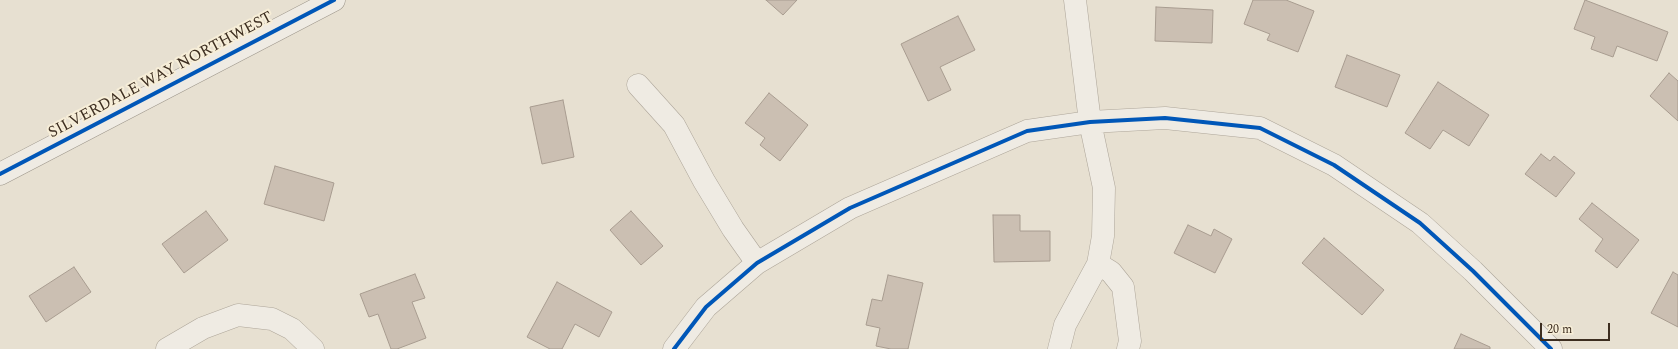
<!DOCTYPE html>
<style>
body{margin:0}
#map{position:relative;width:1678px;height:349px;overflow:hidden;background:#e7e0d1;font-family:Spectral,serif}
canvas{display:block}
.scale{position:absolute;left:1540px;top:323px;width:70px;height:18px;box-sizing:border-box;border:2px solid #3d2e20;border-top:0;padding-left:5px;font-size:12px;line-height:14px;white-space:nowrap;color:#3d2e20;-webkit-text-stroke:3px #f7eed8;paint-order:stroke}
</style>
<div id="map">
<canvas width="1678" height="349"></canvas>
<div class="scale">20 m</div>
</div>
<script>
const g = document.querySelector('canvas').getContext('2d');
g.lineJoin = 'round';
function fillPath(path, color) { g.fillStyle = color; g.fill(path, 'evenodd'); }
const toPath = rows => new Path2D(rows.map(r => 'M' + r).join(''));
function trace(path, color, width, dash) { g.strokeStyle = color; g.lineWidth = width; g.lineCap = dash ? 'butt' : 'round'; g.setLineDash(dash || []); g.stroke(path); }
function write(font, color, halo, rows, align = 'center') {
  g.font = font + ' Spectral,serif'; g.lineWidth = 4; g.setLineDash([]); g.textBaseline = 'middle'; g.strokeStyle = halo; g.fillStyle = color; for (const [text, x, y, turn = 0] of rows) {
    g.save(); g.translate(x, y); g.rotate((+turn || 0) * Math.PI / 180); g.textAlign = isNaN(turn) ? turn : align; if (halo) g.strokeText(text, 0, 0); g.fillText(text, 0, 0); g.restore();
  }
}
const building = toPath([
 [766,0,797,0,783,15,766,0],
 [1253,0,1286,0,1314,11,1298,52,1267,40,1270,34,1244,24,1253,0],
 [1585,0,1668,32,1657,61,1617,46,1613,57,1591,49,1595,37,1574,29,1585,0],
 [1156,7,1213,10,1212,43,1155,41,1156,7],
 [958,16,975,50,940,67,951,90,928,101,901,44,958,16],
 [1347,55,1400,75,1387,107,1335,87,1347,55],
 [1669,73,1678,81,1678,121,1650,96,1669,73],
 [1438,82,1489,115,1469,146,1443,130,1430,149,1405,133,1438,82],
 [769,93,808,125,780,161,760,145,765,138,745,123,769,93],
 [563,100,574,157,542,164,530,107,563,100],
 [1541,154,1550,161,1554,156,1575,173,1556,197,1525,174,1541,154],
 [275,166,334,183,324,221,264,204,275,166],
 [1592,203,1639,240,1617,268,1595,251,1603,239,1579,219,1592,203],
 [206,211,228,240,184,273,162,244,206,211],
 [631,211,663,246,641,265,610,230,631,211],
 [993,215,1020,215,1020,231,1050,231,1050,261,994,262,993,215],
 [1188,225,1211,236,1214,229,1232,239,1215,273,1174,253,1188,225],
 [1324,238,1384,290,1362,315,1302,263,1324,238],
 [74,267,91,292,46,322,29,296,74,267],
 [1673,272,1678,275,1678,327,1651,313,1673,272],
 [415,274,425,298,412,302,426,338,397,349,391,349,378,314,369,317,360,294,415,274],
 [888,275,923,283,908,349,891,349,876,346,880,328,866,325,872,299,882,301,888,275],
 [557,282,612,312,599,337,575,324,562,349,550,349,527,337,557,282],
 [1461,334,1490,347,1490,349,1454,349,1461,334]
]);
const minor = toPath([
 [638,85,674,125,704,181,733,229,757,263],
 [1098,264,1111,272,1123,287,1130,341,1128,349],
 [167,349,203,328,238,315,272,319,292,329,313,349],
 [674,349,706,307,757,263,850,208,1027,131,1090,122,1165,118,1260,128,1334,165,1420,223,1473,271,1551,349],
 [1059,349,1065,325,1098,264,1103,236,1104,188,1090,122,1075,0]
]);
const secondary = toPath([
 [0,174,334,0]
]);
const cycleway = toPath([
 [0,174,334,0],
 [674,349,706,307,757,263,850,208,1027,131,1090,122,1165,118,1260,128,1334,165,1420,223,1473,271,1551,349]
]);
const streetNames = [
 ["SILVERDALE WAY NORTHWEST",161,76,-28]
];
fillPath(building, '#cbbfb2');
trace(building, '#a89c90', 1);
trace(minor, '#ada599', 23);
trace(secondary, '#9c958a', 23);
trace(minor, '#efebe3', 22);
trace(secondary, '#efebe3', 22);
trace(cycleway, '#0057b8', 4);
write('16px', '#3d2e20', '#f7eed8', streetNames);
</script>
